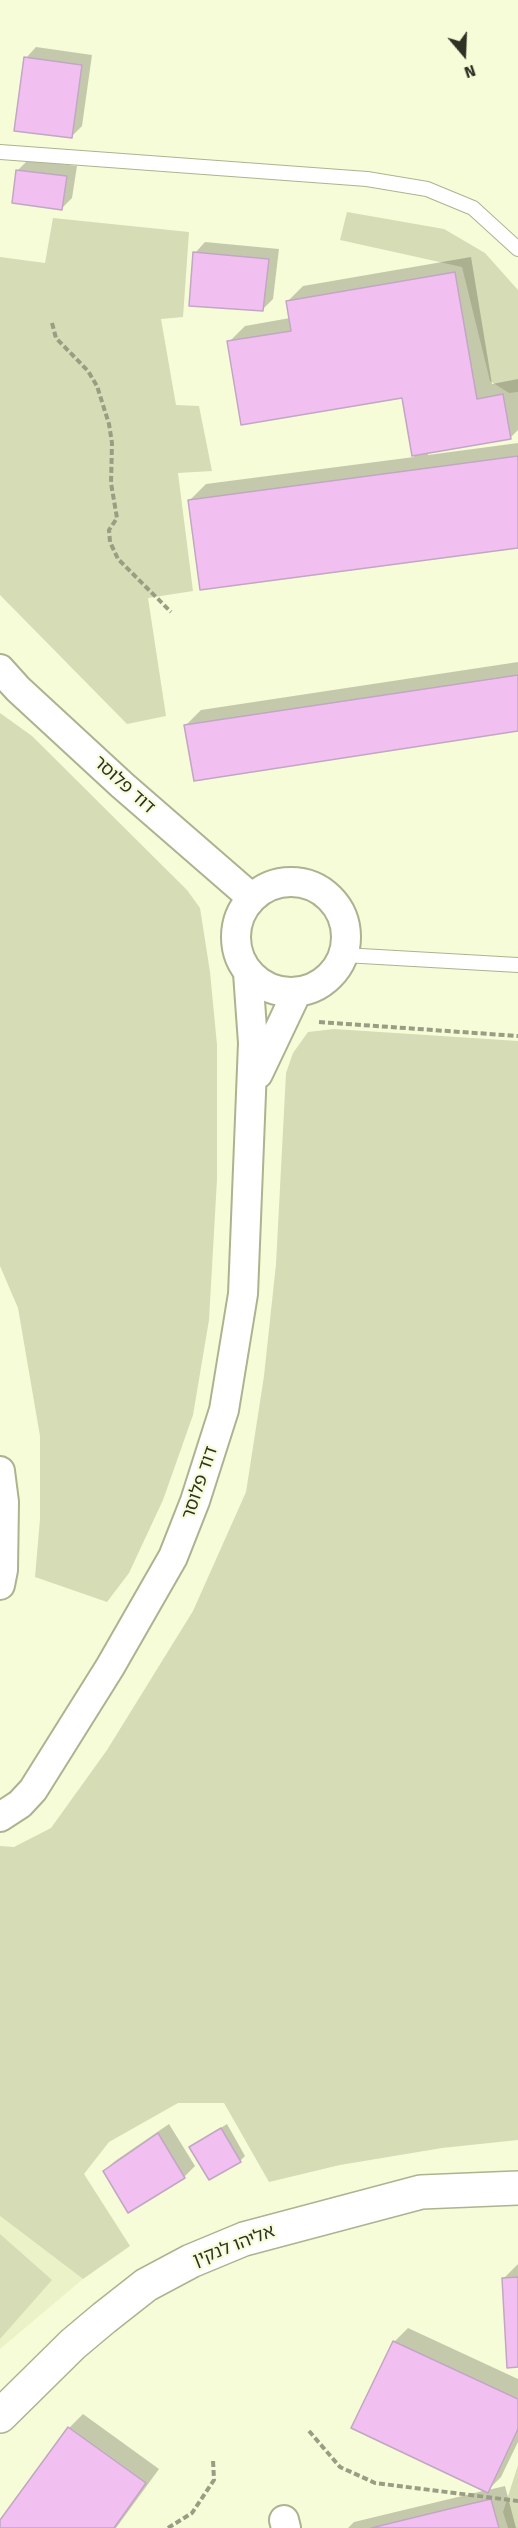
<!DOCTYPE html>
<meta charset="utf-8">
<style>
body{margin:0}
#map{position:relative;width:518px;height:2528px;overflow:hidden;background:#f6fcd8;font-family:"Fira Sans",sans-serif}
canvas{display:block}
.north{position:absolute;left:434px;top:24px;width:60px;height:60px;-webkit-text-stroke:4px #f6fcd8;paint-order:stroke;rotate:161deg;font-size:16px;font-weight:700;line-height:24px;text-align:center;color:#2f3124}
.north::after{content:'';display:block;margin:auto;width:21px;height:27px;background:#2f3124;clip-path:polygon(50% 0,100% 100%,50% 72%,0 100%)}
</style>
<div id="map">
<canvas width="518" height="2528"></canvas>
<div class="north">N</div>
</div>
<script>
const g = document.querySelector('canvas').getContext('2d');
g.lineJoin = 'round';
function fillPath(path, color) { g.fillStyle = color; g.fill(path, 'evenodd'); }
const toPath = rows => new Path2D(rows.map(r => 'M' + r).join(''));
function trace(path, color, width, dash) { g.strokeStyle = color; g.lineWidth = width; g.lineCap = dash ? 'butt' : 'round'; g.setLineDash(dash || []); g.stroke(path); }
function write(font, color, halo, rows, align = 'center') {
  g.font = font + ' "Fira Sans","Noto Sans Hebrew",sans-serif'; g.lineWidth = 4.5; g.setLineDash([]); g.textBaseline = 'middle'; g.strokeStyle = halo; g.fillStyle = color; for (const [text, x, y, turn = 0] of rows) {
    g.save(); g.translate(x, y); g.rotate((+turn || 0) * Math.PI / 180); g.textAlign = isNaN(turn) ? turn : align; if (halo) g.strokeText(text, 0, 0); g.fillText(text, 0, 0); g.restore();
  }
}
const built = toPath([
 [0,2216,83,2279,0,2349]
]);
const green = toPath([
 [347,212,444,229,485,253,518,290,518,392,509,393,490,381,462,267,340,240],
 [53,218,189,232,183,317,161,319,176,405,199,406,212,471,178,473,193,591,148,598,166,716,127,724,0,595,0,257,45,263],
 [0,713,32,736,187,890,200,908,210,972,217,1045,217,1179,209,1320,193,1415,163,1500,129,1573,107,1602,35,1577,40,1519,40,1436,18,1308,0,1266],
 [334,1029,518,1041,518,2140,442,2148,340,2165,269,2182,224,2103,178,2103,109,2142,84,2174,130,2246,83,2279,0,2216,0,1846,14,1847,51,1828,107,1750,193,1611,246,1492,264,1376,276,1264,286,1073,293,1053,308,1032],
 [0,2234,52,2280,0,2339],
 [518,2465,518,2528,508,2528,503,2512]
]);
const shadow = toPath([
 [36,47,92,55,82,126,71,137,26,58],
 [28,160,77,166,72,198,62,208,18,170],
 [205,242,279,249,273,299,263,309,195,253],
 [471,257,492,384,518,379,518,430,510,438,428,452,428,455,518,443,518,546,190,500,206,484,414,457,404,396,229,342,245,326,290,318,287,302,303,286],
 [518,662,518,730,185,726,201,710],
 [169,2124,195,2166,184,2177,104,2171,115,2161],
 [227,2124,245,2156,240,2161,191,2147],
 [518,2264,518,2366,504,2278],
 [408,2328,518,2379,518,2442,501,2477,488,2490,505,2486,516,2528,348,2528,354,2522,487,2490,394,2342],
 [83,2414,159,2469,116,2528,0,2528,0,2522,69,2428]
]);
const building = toPath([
 [24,57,82,65,72,138,14,131,24,57],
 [16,170,67,176,62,210,12,203,16,170],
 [193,252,269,259,263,311,189,306,193,252],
 [455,272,477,399,503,394,511,439,412,456,402,398,241,425,227,341,291,331,286,301,455,272],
 [518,456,518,548,200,590,188,500,518,456],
 [518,675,518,731,194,781,184,725,518,675],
 [221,2128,241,2162,209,2180,189,2147,221,2128],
 [158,2133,185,2178,128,2213,103,2171,158,2133],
 [518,2277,518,2367,507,2368,502,2278,518,2277],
 [393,2341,518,2399,518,2429,488,2493,351,2428,393,2341],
 [68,2427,146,2483,114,2528,0,2528,0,2520,68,2427],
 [491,2499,499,2528,371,2528,461,2506,491,2499]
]);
const path = toPath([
 [52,323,56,338,88,371,97,386,109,424,112,443,111,483,117,518,109,530,110,542,118,559,171,612],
 [319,1022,518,1036],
 [309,2431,340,2467,375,2483,518,2501],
 [168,2528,192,2513,214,2480,213,2460]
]);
const lane = toPath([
 [0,152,367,179,427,189,473,208,518,249],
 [344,955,518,965]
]);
const street = toPath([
 [0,669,18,689,122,785,252,898],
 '236 937a55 55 0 1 1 110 0a55 55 0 1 1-110 0Z',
 [258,1074,297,992],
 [0,1471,4,1502,3,1570,0,1585],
 [0,1817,20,1804,33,1790,110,1667,173,1557,195,1501,224,1410,243,1294,253,1043,248,973],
 [284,2520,286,2528]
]);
const secondary = toPath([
 [0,2416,73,2344,104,2318,146,2285,191,2261,244,2239,421,2192,518,2188]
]);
const streetNames = [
 ["דוד פלוסר",124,785,42],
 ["דוד פלוסר",200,1483,-71],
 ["אליהו לנקין",234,2246,-21]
];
fillPath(built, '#ebf2c7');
fillPath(green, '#d6dcb5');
fillPath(shadow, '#0003');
fillPath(building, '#f1c0f1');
trace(building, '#c1a7c2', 1.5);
trace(lane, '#adb290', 16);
trace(street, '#adb290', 32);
trace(secondary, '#adb290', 36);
trace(path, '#999d83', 4, [6, 3]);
trace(lane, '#fff', 14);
trace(street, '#fff', 28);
trace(secondary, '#fff', 33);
write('18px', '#2f3124', '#f6fcd8', streetNames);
</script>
